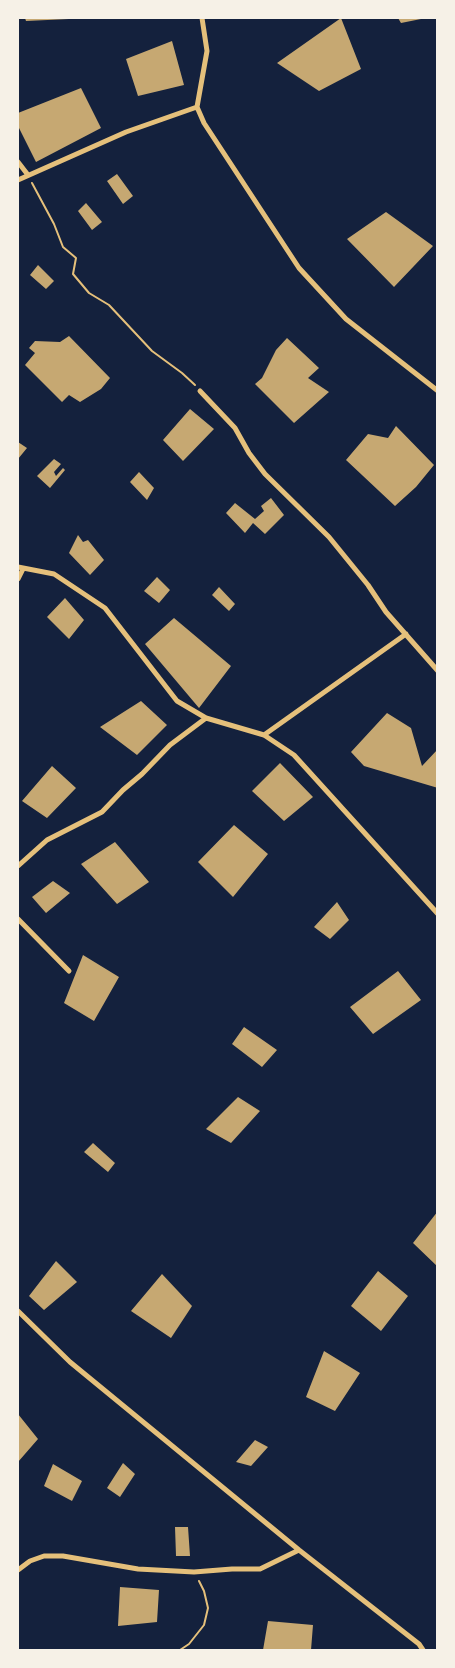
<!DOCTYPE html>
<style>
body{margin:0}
#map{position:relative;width:455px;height:1668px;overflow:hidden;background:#14213d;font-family:Mulish,sans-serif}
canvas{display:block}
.frame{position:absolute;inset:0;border:19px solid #f6f1e7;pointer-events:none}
</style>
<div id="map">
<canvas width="455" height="1668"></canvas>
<div class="frame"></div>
</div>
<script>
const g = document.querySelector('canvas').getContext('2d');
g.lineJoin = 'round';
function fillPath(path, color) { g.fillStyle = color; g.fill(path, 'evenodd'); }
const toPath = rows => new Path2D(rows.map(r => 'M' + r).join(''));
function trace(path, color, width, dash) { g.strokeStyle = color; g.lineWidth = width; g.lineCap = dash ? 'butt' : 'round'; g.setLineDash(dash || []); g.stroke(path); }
const building = toPath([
 [25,18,69,18,69,19,26,21],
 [341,18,361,69,319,91,277,63],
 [398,18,426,18,401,23],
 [172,41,184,85,138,96,126,59],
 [81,88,101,128,36,162,18,126,18,113],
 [117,174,133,196,123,204,107,181],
 [86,203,102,222,92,230,78,211],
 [386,212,433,246,394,287,347,239],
 [38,265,54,281,46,289,30,275],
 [69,336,110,378,101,389,80,402,69,395,62,402,25,365,35,353,29,348,35,341,60,342],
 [287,338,319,368,308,378,329,392,294,423,255,384,262,378,276,350],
 [190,409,214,429,183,461,163,440],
 [396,426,434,465,416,487,395,506,346,460,368,434,388,438],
 [18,442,27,448,18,459],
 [54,459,61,464,54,472,56,476,63,468,65,470,50,488,37,476],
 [139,472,154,488,147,500,130,482],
 [271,498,284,515,265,534,253,523,245,533,226,513,235,503,255,519,264,511,261,506],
 [78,535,83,542,88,540,104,560,90,575,69,553],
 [157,577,170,590,159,603,144,591],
 [219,587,235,604,229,611,212,595],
 [65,598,84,620,69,639,47,617],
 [174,618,231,666,199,708,145,644],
 [141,701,167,725,137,755,100,727],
 [387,713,411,728,422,766,438,749,438,788,364,766,351,752],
 [280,763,313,797,284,821,252,791],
 [52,766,76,788,47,818,22,801],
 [234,825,268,854,233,897,198,862],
 [115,842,149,882,117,904,81,864],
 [53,881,70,893,46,913,32,897],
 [337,902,349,920,330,939,314,927],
 [83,955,119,977,94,1021,64,1003],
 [398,971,421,1000,373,1034,350,1007],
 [244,1027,277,1050,262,1067,232,1044],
 [238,1097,260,1111,231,1143,206,1129],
 [93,1143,115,1163,108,1172,84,1152],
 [438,1211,438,1267,413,1243],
 [56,1261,77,1282,44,1310,29,1296],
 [378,1271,408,1296,381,1331,351,1306],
 [162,1274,192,1306,171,1338,131,1311],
 [324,1351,360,1373,335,1411,306,1397],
 [18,1414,38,1439,18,1462],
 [255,1440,268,1447,251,1466,236,1462],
 [123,1463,135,1474,120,1497,107,1488],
 [53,1464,82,1481,72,1501,44,1486],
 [175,1527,188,1527,190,1556,176,1556],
 [120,1587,159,1590,157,1622,118,1626],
 [268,1621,313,1625,311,1650,263,1650]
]);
const path = toPath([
 [32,183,54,224,63,247,76,258,73,274,89,293,109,305,152,351,182,373,195,385],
 [180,1650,189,1644,204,1625,208,1608,204,1591,199,1581]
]);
const minor = toPath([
 [197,107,207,51,202,18],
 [18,162,28,175],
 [18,180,126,132,197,107,204,123,299,268,346,319,438,391],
 [200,391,235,428,249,453,265,474,329,537,368,585,386,612,438,671],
 [18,567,54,574,105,608,177,701,206,718,264,735,294,755,438,914],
 [18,579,23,569],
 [264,735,406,634],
 [18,866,47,840,102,812,123,790,142,774,170,745,206,718],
 [18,919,69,971],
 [18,1311,70,1362,299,1550,419,1644,423,1650],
 [18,1570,30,1561,44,1556,63,1556,138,1569,194,1572,232,1569,260,1569,299,1550]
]);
fillPath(building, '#c6a872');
trace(path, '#e5c07b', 2);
trace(minor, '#e5c07b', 5);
</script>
